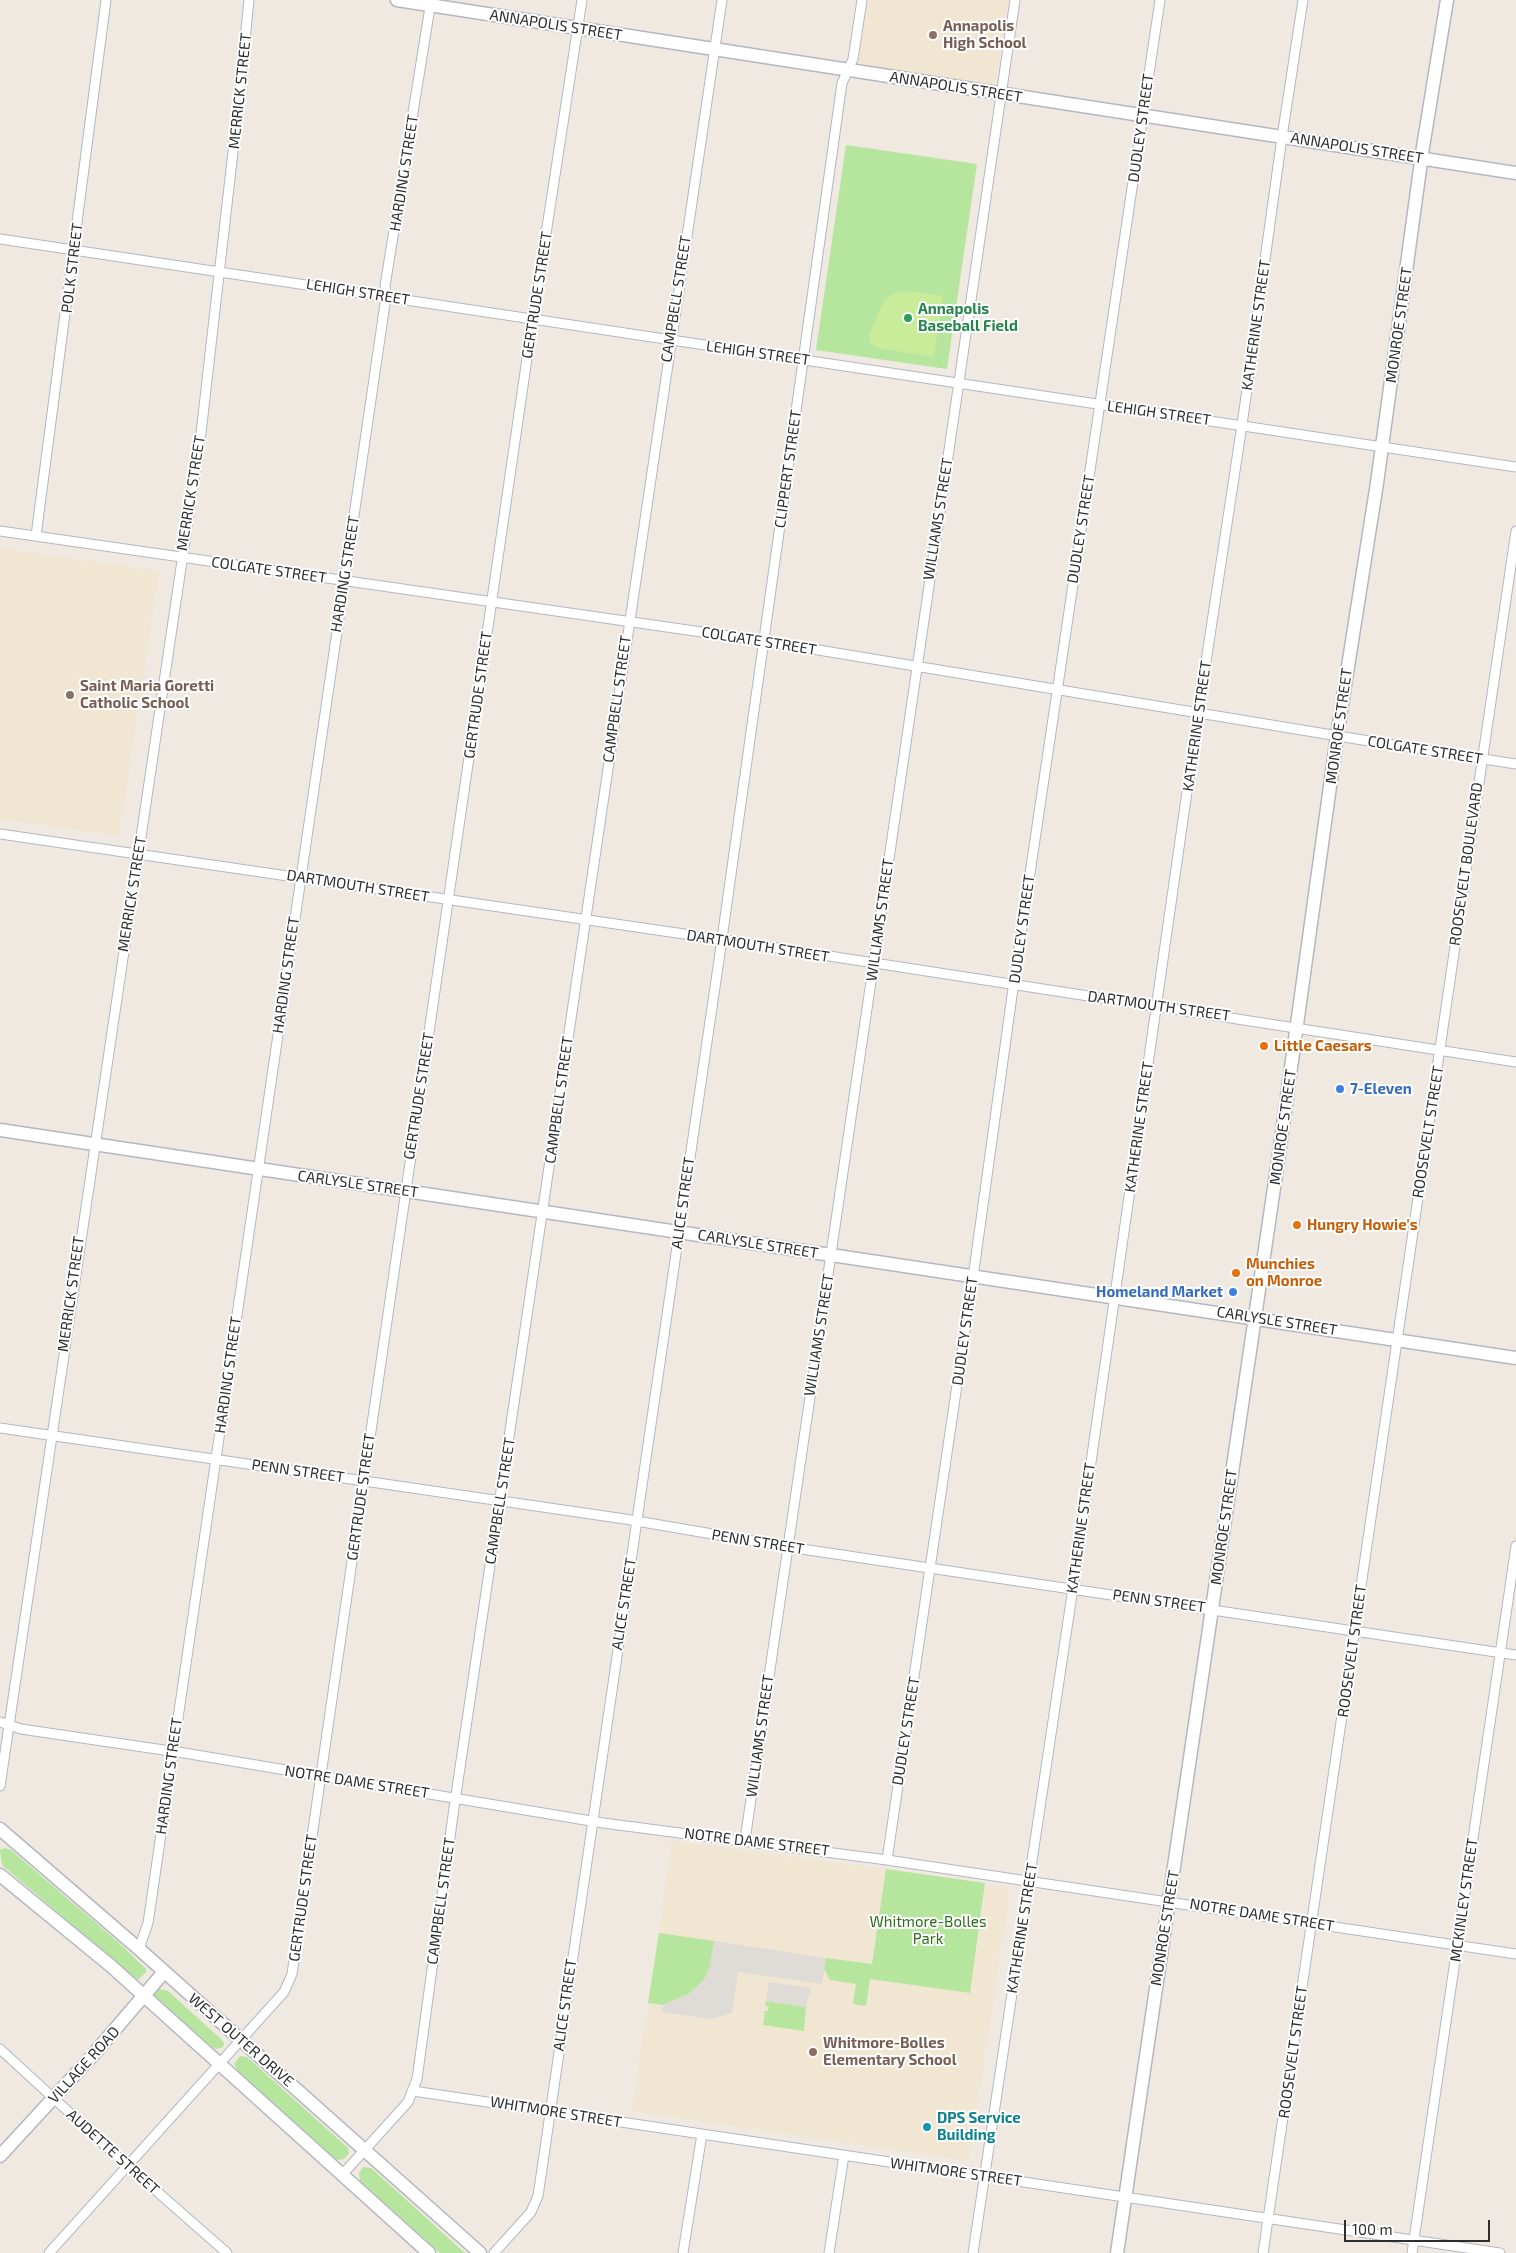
<!DOCTYPE html>
<style>
body{margin:0}
#map{position:relative;width:1516px;height:2253px;overflow:hidden;background:#efe9e1;font-family:"Exo 2",sans-serif}
canvas{display:block}
.scale{position:absolute;left:1344px;top:2220px;width:146px;height:22px;box-sizing:border-box;border:2px solid #2e2e2e;border-top:0;padding-left:6px;font-size:15px;line-height:18px;white-space:nowrap;color:#2e2e2e;-webkit-text-stroke:4px #fff;paint-order:stroke}
</style>
<div id="map">
<canvas width="1516" height="2253"></canvas>
<div class="scale">100 m</div>
</div>
<script>
const g = document.querySelector('canvas').getContext('2d');
g.lineJoin = 'round';
function fillPath(path, color) { g.fillStyle = color; g.fill(path, 'evenodd'); }
const toPath = rows => new Path2D(rows.map(r => 'M' + r).join(''));
function trace(path, color, width, dash) { g.strokeStyle = color; g.lineWidth = width; g.lineCap = dash ? 'butt' : 'round'; g.setLineDash(dash || []); g.stroke(path); }
function write(font, color, halo, rows, align = 'center') {
  g.font = font + ' "Exo 2",sans-serif'; g.lineWidth = 4; g.setLineDash([]); g.textBaseline = 'middle'; g.strokeStyle = halo; g.fillStyle = color; for (const [text, x, y, turn = 0] of rows) {
    g.save(); g.translate(x, y); g.rotate((+turn || 0) * Math.PI / 180); g.textAlign = isNaN(turn) ? turn : align; if (halo) g.strokeText(text, 0, 0); g.fillText(text, 0, 0); g.restore();
  }
}
const education = toPath([
 [868,0,1008,0,996,80,988,85,863,66,858,60],
 [0,548,159,571,119,836,0,819],
 [672,1841,886,1869,870,1978,969,1993,987,1885,1010,1888,969,2161,632,2111]
]);
const green = toPath([
 [846,145,977,164,947,369,816,350],
 [5,1848,11,1850,118,1942,146,1969,146,1972,139,1979,136,1979,2,1865,0,1850],
 [886,1869,985,1883,970,1993,870,1979,866,2006,853,2004,856,1984,830,1980,824,1969,826,1958,872,1964],
 [659,1933,714,1941,710,1966,704,1980,690,1993,663,2005,648,2003],
 [157,1988,168,1991,222,2040,224,2043,223,2047,216,2049,210,2046,152,1993],
 [766,2001,806,2007,804,2031,763,2025,765,2011,768,2011,769,2007,765,2006],
 [240,2056,247,2057,348,2148,349,2153,345,2158,340,2160,335,2159,238,2071,234,2064],
 [363,2167,371,2168,465,2253,440,2253,360,2181,359,2173]
]);
const pitch = toPath([
 [905,291,943,296,934,357,878,348,870,343,869,334,883,303,891,295]
]);
const plaza = toPath([
 [714,1941,826,1958,822,1984,738,1972,732,2013,711,2019,662,2012,663,2005,690,1993,704,1980,710,1966],
 [769,1982,811,1988,806,2007,766,2001]
]);
const street = toPath([
 [0,239,1516,467],
 [0,531,764,641,1350,738,1516,764],
 [36,536,106,0],
 [0,834,732,941,1516,1062],
 [0,1428,625,1519,788,1547,1516,1655],
 [0,1722,21,1729,184,1753,603,1823,887,1860,1516,1954],
 [0,1786,201,433,239,99,249,0],
 [745,1840,1015,0],
 [887,1860,975,1263,1015,974,1160,0],
 [139,1949,148,1923,386,297,385,286,431,1],
 [0,2049,120,2159,227,2253],
 [413,2091,1500,2253],
 [342,2175,408,2102,417,2079,454,1808,722,0],
 [49,2253,284,1992,292,1974,531,331,582,0],
 [494,2253,531,2212,538,2196,720,953,842,83,853,59,862,0],
 [683,2253,702,2134],
 [829,2253,844,2155],
 [973,2253,1073,1588,1200,701,1242,425,1282,137,1303,0],
 [1263,2253,1516,531],
 [1412,2253,1516,1546]
]);
const secondary = toPath([
 [397,0,1516,173],
 [0,1130,1516,1358],
 [0,1829,139,1949,480,2253],
 [0,1875,111,1966,429,2253],
 [0,2156,93,2055,164,1972],
 [1117,2253,1279,1154,1337,736,1377,483,1423,147,1447,0]
]);
const markers = [
 [933,35,5,"#8d6e63"],
 [908,318,5,"#2e9e5b"],
 [70,695,5,"#8d6e63"],
 [1264,1046,5,"#e8710a"],
 [1340,1089,5,"#3f7fe0"],
 [1297,1225,5,"#e8710a"],
 [1236,1273,5,"#e8710a"],
 [1233,1292,5,"#3f7fe0"],
 [813,2052,5,"#8d6e63"],
 [927,2127,5,"#0f9aa8"]
];
const streetNames = [
 ["ANNAPOLIS STREET",556,25,9],
 ["ANNAPOLIS STREET",956,87,9],
 ["MERRICK STREET",240,91,-84],
 ["DUDLEY STREET",1141,128,-82],
 ["ANNAPOLIS STREET",1357,148,9],
 ["HARDING STREET",404,173,-81],
 ["POLK STREET",72,268,-83],
 ["LEHIGH STREET",358,292,9],
 ["GERTRUDE STREET",537,295,-81],
 ["CAMPBELL STREET",676,299,-81],
 ["KATHERINE STREET",1256,325,-82],
 ["MONROE STREET",1399,325,-82],
 ["LEHIGH STREET",758,353,8],
 ["LEHIGH STREET",1159,413,8],
 ["CLIPPERT STREET",788,469,-82],
 ["MERRICK STREET",191,493,-81],
 ["WILLIAMS STREET",938,519,-81],
 ["DUDLEY STREET",1081,529,-81],
 ["COLGATE STREET",269,570,8],
 ["HARDING STREET",345,574,-81],
 ["COLGATE STREET",759,641,9],
 ["GERTRUDE STREET",478,695,-82],
 ["CAMPBELL STREET",617,699,-82],
 ["KATHERINE STREET",1197,726,-82],
 ["MONROE STREET",1339,726,-82],
 ["COLGATE STREET",1425,750,9],
 ["ROOSEVELT BOULEVARD",1466,864,-82],
 ["DARTMOUTH STREET",358,886,9],
 ["MERRICK STREET",132,894,-81],
 ["WILLIAMS STREET",880,920,-82],
 ["DUDLEY STREET",1022,929,-82],
 ["DARTMOUTH STREET",758,946,9],
 ["HARDING STREET",286,975,-82],
 ["DARTMOUTH STREET",1159,1006,8],
 ["GERTRUDE STREET",419,1096,-81],
 ["CAMPBELL STREET",559,1100,-82],
 ["KATHERINE STREET",1139,1127,-82],
 ["MONROE STREET",1283,1127,-82],
 ["ROOSEVELT STREET",1428,1132,-81],
 ["CARLYSLE STREET",358,1184,8],
 ["ALICE STREET",683,1203,-82],
 ["CARLYSLE STREET",758,1244,9],
 ["MERRICK STREET",71,1294,-82],
 ["CARLYSLE STREET",1277,1321,9],
 ["DUDLEY STREET",965,1331,-82],
 ["WILLIAMS STREET",819,1335,-81],
 ["HARDING STREET",228,1375,-82],
 ["PENN STREET",298,1471,8],
 ["GERTRUDE STREET",361,1497,-82],
 ["CAMPBELL STREET",500,1501,-81],
 ["MONROE STREET",1224,1527,-82],
 ["KATHERINE STREET",1081,1528,-82],
 ["PENN STREET",758,1542,9],
 ["PENN STREET",1159,1601,8],
 ["ALICE STREET",624,1604,-81],
 ["ROOSEVELT STREET",1352,1651,-82],
 ["DUDLEY STREET",906,1731,-81],
 ["WILLIAMS STREET",760,1736,-82],
 ["HARDING STREET",169,1776,-82],
 ["NOTRE DAME STREET",357,1782,9],
 ["NOTRE DAME STREET",757,1842,7],
 ["GERTRUDE STREET",303,1898,-82],
 ["MCKINLEY STREET",1464,1900,-82],
 ["CAMPBELL STREET",441,1901,-82],
 ["NOTRE DAME STREET",1262,1915,9],
 ["KATHERINE STREET",1022,1928,-81],
 ["MONROE STREET",1165,1928,-81],
 ["ALICE STREET",565,2005,-82],
 ["WEST OUTER DRIVE",241,2040,41],
 ["ROOSEVELT STREET",1293,2052,-82],
 ["VILLAGE ROAD",84,2065,-48],
 ["WHITMORE STREET",556,2112,9],
 ["AUDETTE STREET",113,2152,42],
 ["WHITMORE STREET",956,2172,8]
];
const educationNames = [
 ["Annapolis",943,26],
 ["High School",943,43],
 ["Saint Maria Goretti",80,686],
 ["Catholic School",80,703],
 ["Whitmore-Bolles",823,2043],
 ["Elementary School",823,2060]
];
const leisureNames = [
 ["Annapolis",918,309],
 ["Baseball Field",918,326]
];
const foodNames = [
 ["Little Caesars",1274,1046],
 ["Hungry Howie's",1307,1225],
 ["Munchies",1246,1264],
 ["on Monroe",1246,1281]
];
const shopNames = [
 ["7-Eleven",1350,1089],
 ["Homeland Market",1223,1292,"right"]
];
const parkNames = [
 ["Whitmore-Bolles",928,1922],
 ["Park",928,1939]
];
const cultureNames = [
 ["DPS Service",937,2118],
 ["Building",937,2135]
];
fillPath(education, '#f0e6d1');
fillPath(green, '#b6e59e');
fillPath(pitch, '#c9ec9a');
fillPath(plaza, '#dfdcd8');
trace(street, '#b4b7c1', 11);
trace(secondary, '#b4b7c1', 15);
trace(street, '#fff', 9);
trace(secondary, '#fff', 12);
for (const [x, y, r, color] of markers) { const dot = new Path2D(); dot.arc(x, y, r, 0, 2 * Math.PI); g.fillStyle = color; g.fill(dot); trace(dot, '#fff', 2); }
write('15px', '#2e2e2e', '#fff', streetNames);
write('bold 15px', '#785e54', '#fff', educationNames, 'left');
write('bold 15px', '#27864d', '#fff', leisureNames, 'left');
write('bold 15px', '#c56008', '#fff', foodNames, 'left');
write('bold 15px', '#366cbe', '#fff', shopNames, 'left');
write('15px', '#2c6e1b', '#fff', parkNames);
write('bold 15px', '#0d838f', '#fff', cultureNames, 'left');
</script>
